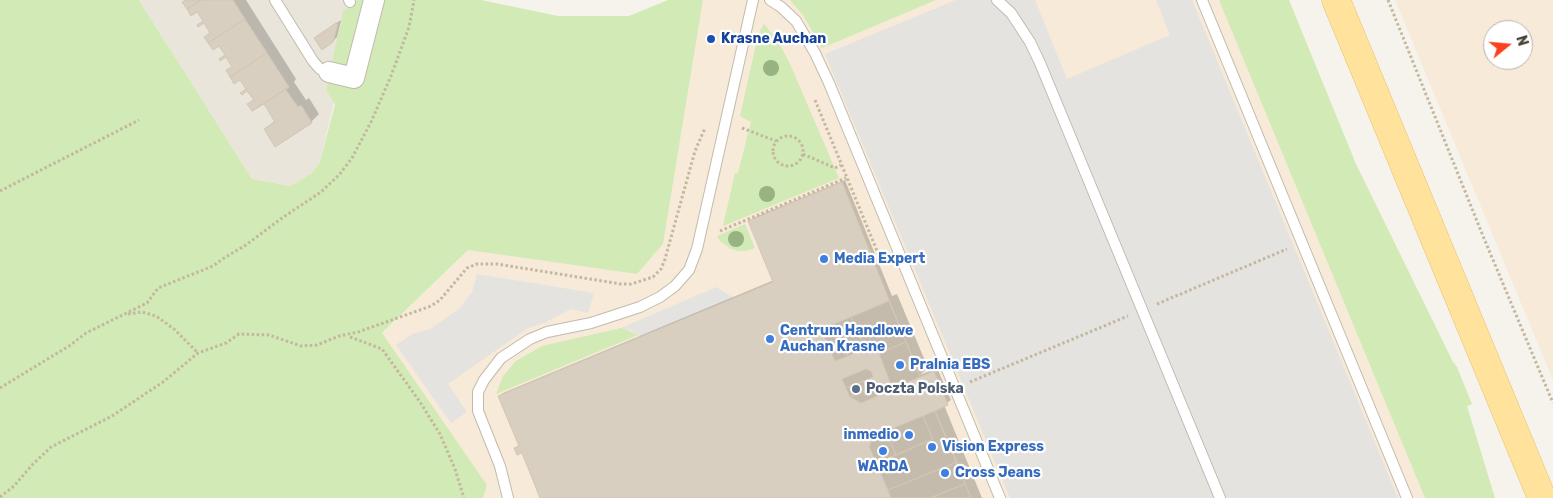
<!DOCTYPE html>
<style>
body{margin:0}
#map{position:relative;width:1553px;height:498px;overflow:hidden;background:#f6f3ec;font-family:Rubik,sans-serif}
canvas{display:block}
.north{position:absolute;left:1483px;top:20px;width:50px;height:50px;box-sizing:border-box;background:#fff;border:1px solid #b7b4b0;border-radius:50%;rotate:73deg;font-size:14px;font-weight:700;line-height:20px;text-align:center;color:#4b4439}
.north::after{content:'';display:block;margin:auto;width:18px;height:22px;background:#fc3f1d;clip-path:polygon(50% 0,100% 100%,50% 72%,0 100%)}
</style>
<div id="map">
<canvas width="1553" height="498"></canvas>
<div class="north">N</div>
</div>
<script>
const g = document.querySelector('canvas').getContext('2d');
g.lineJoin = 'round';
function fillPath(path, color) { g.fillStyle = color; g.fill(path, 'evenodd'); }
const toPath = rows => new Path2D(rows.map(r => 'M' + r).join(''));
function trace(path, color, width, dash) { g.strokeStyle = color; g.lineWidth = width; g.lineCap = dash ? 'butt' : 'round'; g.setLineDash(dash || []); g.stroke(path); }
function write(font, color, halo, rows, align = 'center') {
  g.font = font + ' Rubik,sans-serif'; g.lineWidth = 4.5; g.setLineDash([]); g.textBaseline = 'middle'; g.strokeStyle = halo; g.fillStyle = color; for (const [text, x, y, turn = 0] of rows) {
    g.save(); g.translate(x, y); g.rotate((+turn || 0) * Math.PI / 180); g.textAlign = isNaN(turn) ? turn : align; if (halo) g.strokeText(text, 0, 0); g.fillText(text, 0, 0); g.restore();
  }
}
const residential = toPath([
 [139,0,358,0,320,162,312,173,292,186,252,179]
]);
const commercial = toPath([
 [703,0,1280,0,1488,498,483,498,487,485,382,334,468,250,637,274,663,244],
 [1395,0,1553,0,1553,380],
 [1493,30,1523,30,1523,60,1493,60]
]);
const green = toPath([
 [0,0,139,0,252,179,291,186,312,173,320,162,335,104,326,90,342,17,343,11,358,0,481,0,558,16,629,16,668,0,703,0,663,244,637,274,468,250,382,333,487,485,483,498,0,498],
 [790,0,936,0,822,48,803,15],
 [1219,0,1289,0,1356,164,1453,362,1457,367,1472,404,1467,406,1495,498,1425,498],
 [764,24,778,41,790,64,839,178,723,226,735,173,738,173,751,122,740,116,757,40,760,31],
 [745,224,755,248,746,251,739,251,731,249,720,241,717,236],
 [621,328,625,329,638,335,496,394,503,376,516,361,542,346]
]);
const parking = toPath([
 [956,0,1035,0,1067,79,1170,35,1156,0,1192,0,1398,498,1010,498,825,54],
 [477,274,594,293,588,313,571,309,544,323,528,328,448,384,467,412,451,423,396,345,412,334,430,329,460,308,472,292],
 [716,287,734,298,642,337,630,330,621,328]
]);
const shadow = toPath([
 [186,0,246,0,296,79,294,82,306,100,309,98,319,114,311,122,265,129,276,120,265,102,249,104,254,99,241,78,228,71,233,66,219,45,206,37,211,32,197,10],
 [341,20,337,37,333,41,315,38],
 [845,180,892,296,897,294,928,368,920,375,937,368,951,400,944,405,982,498,542,498,522,451,516,448,519,444,499,397,503,393,774,280,750,222,753,218]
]);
const building = toPath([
 [186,0,201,0,187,9,182,2,186,0],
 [201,0,233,0,245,19,208,43,204,37,210,33,204,23,198,27,197,25,203,21,197,12,191,16,187,9,201,0],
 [245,19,267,53,230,77,226,70,232,67,226,57,220,61,219,59,225,55,219,46,213,50,208,43,245,19],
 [336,23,338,24,333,42,322,50,314,38,336,23],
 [267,53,289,87,252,111,247,104,254,100,247,91,242,95,240,93,246,89,240,80,234,84,230,77,267,53],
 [289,87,286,90,298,107,301,105,312,123,275,147,264,129,275,122,264,104,252,111,289,87],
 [842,182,920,377,934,371,948,405,935,411,971,498,540,498,522,453,517,455,514,448,519,446,498,396,773,282,748,221,842,182],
 [889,301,906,342,879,353,865,348,851,317,889,301],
 [851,317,865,348,848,356,834,324,851,317],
 [834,324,848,356,835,361,821,329,834,324],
 [906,342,920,377,898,386,890,382,879,353,906,342],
 [866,369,871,371,873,377,846,388,842,379,866,369],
 [863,381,867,390,850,397,846,388,863,381],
 [876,386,880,395,861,403,850,397,876,386],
 [935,411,957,462,888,490,876,463,933,439,923,416,935,411],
 [923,416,933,439,896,455,886,431,923,416],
 [886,431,896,455,876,463,869,446,874,436,886,431],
 [957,462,965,484,930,498,891,498,888,490,957,462],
 [965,484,971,498,930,498,965,484]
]);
const path = toPath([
 [1388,0,1483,236,1553,403],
 [815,100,880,258],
 [742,128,776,141],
 '773 151a15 15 0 1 1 30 0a15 15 0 1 1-30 0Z',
 [803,154,835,168,841,165],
 [0,191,139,120],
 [720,231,846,178],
 [1157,304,1287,249],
 [128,314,142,312,156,316,174,329,198,353],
 [350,337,382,349,420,402,440,434,455,469,464,498],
 [797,350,801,348],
 [970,382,1128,316],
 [0,388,69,346,86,333,147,303,158,288,213,266,224,258,246,245,282,218,321,192,339,175,352,158,371,122,391,76,409,27,414,0],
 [0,497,14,486,33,464,51,447,112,416,163,382,198,353,226,343,239,334,269,335,301,346,317,345,339,336,358,332,431,306,440,300,467,268,477,264,497,264,621,284,631,284,653,277,661,269,665,259,695,151,705,128]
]);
const lane = toPath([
 [275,0,313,61,320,69,329,72],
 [349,0,350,2],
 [770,0,781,7,796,21,815,53,829,83,1000,498],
 [997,0,1011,13,1030,42,1040,63,1220,498],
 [1202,0,1407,498],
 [508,498,500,466,478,411,478,392,484,380,501,358,530,339,547,332,591,323,640,307,660,297,675,286,689,270,697,249,753,0]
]);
const street = toPath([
 [329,72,354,78,374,0]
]);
const primary = toPath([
 [1336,0,1542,498]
]);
const trees = [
 [771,68],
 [767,194],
 [736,239]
];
const markers = [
 [711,39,5,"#1a4fb4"],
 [824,259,5,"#3f7fe0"],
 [770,339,5,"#3f7fe0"],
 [900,365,5,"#3f7fe0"],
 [856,389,5,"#5c6f8a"],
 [909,435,5,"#3f7fe0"],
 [932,447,5,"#3f7fe0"],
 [883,451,5,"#3f7fe0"],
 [945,473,5,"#3f7fe0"]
];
const transitNames = [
 ["Krasne Auchan",721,39]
];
const shopNames = [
 ["Media Expert",834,259],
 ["Centrum Handlowe",780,331],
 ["Auchan Krasne",780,347],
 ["Pralnia EBS",910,365],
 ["inmedio",899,435,"right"],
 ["Vision Express",942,447],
 ["WARDA",883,467,"center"],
 ["Cross Jeans",955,473]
];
const serviceNames = [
 ["Poczta Polska",866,389]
];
fillPath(residential, '#eae5da');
fillPath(commercial, '#f7ead8');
fillPath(green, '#d2eab5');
fillPath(parking, '#e5e3e0');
fillPath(shadow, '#0003');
fillPath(building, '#d8cfc1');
trace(building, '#d3c7b4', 1);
trace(lane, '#c2bbae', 12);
trace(street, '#c2bbae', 22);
trace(primary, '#e6c16a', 29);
trace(path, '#c4b79f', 3, [2.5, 2.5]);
trace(lane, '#fff', 10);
trace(street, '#fff', 20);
trace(primary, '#ffe39c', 28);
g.fillStyle = '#97b381';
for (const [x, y] of trees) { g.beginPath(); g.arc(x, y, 8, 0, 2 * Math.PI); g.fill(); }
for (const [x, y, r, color] of markers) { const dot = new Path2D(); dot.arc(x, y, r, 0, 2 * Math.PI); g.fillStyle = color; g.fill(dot); trace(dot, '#fff', 2); }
write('bold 14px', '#164399', '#fff', transitNames, 'left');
write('bold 14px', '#366cbe', '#fff', shopNames, 'left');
write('bold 14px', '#4e5e75', '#fff', serviceNames, 'left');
</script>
